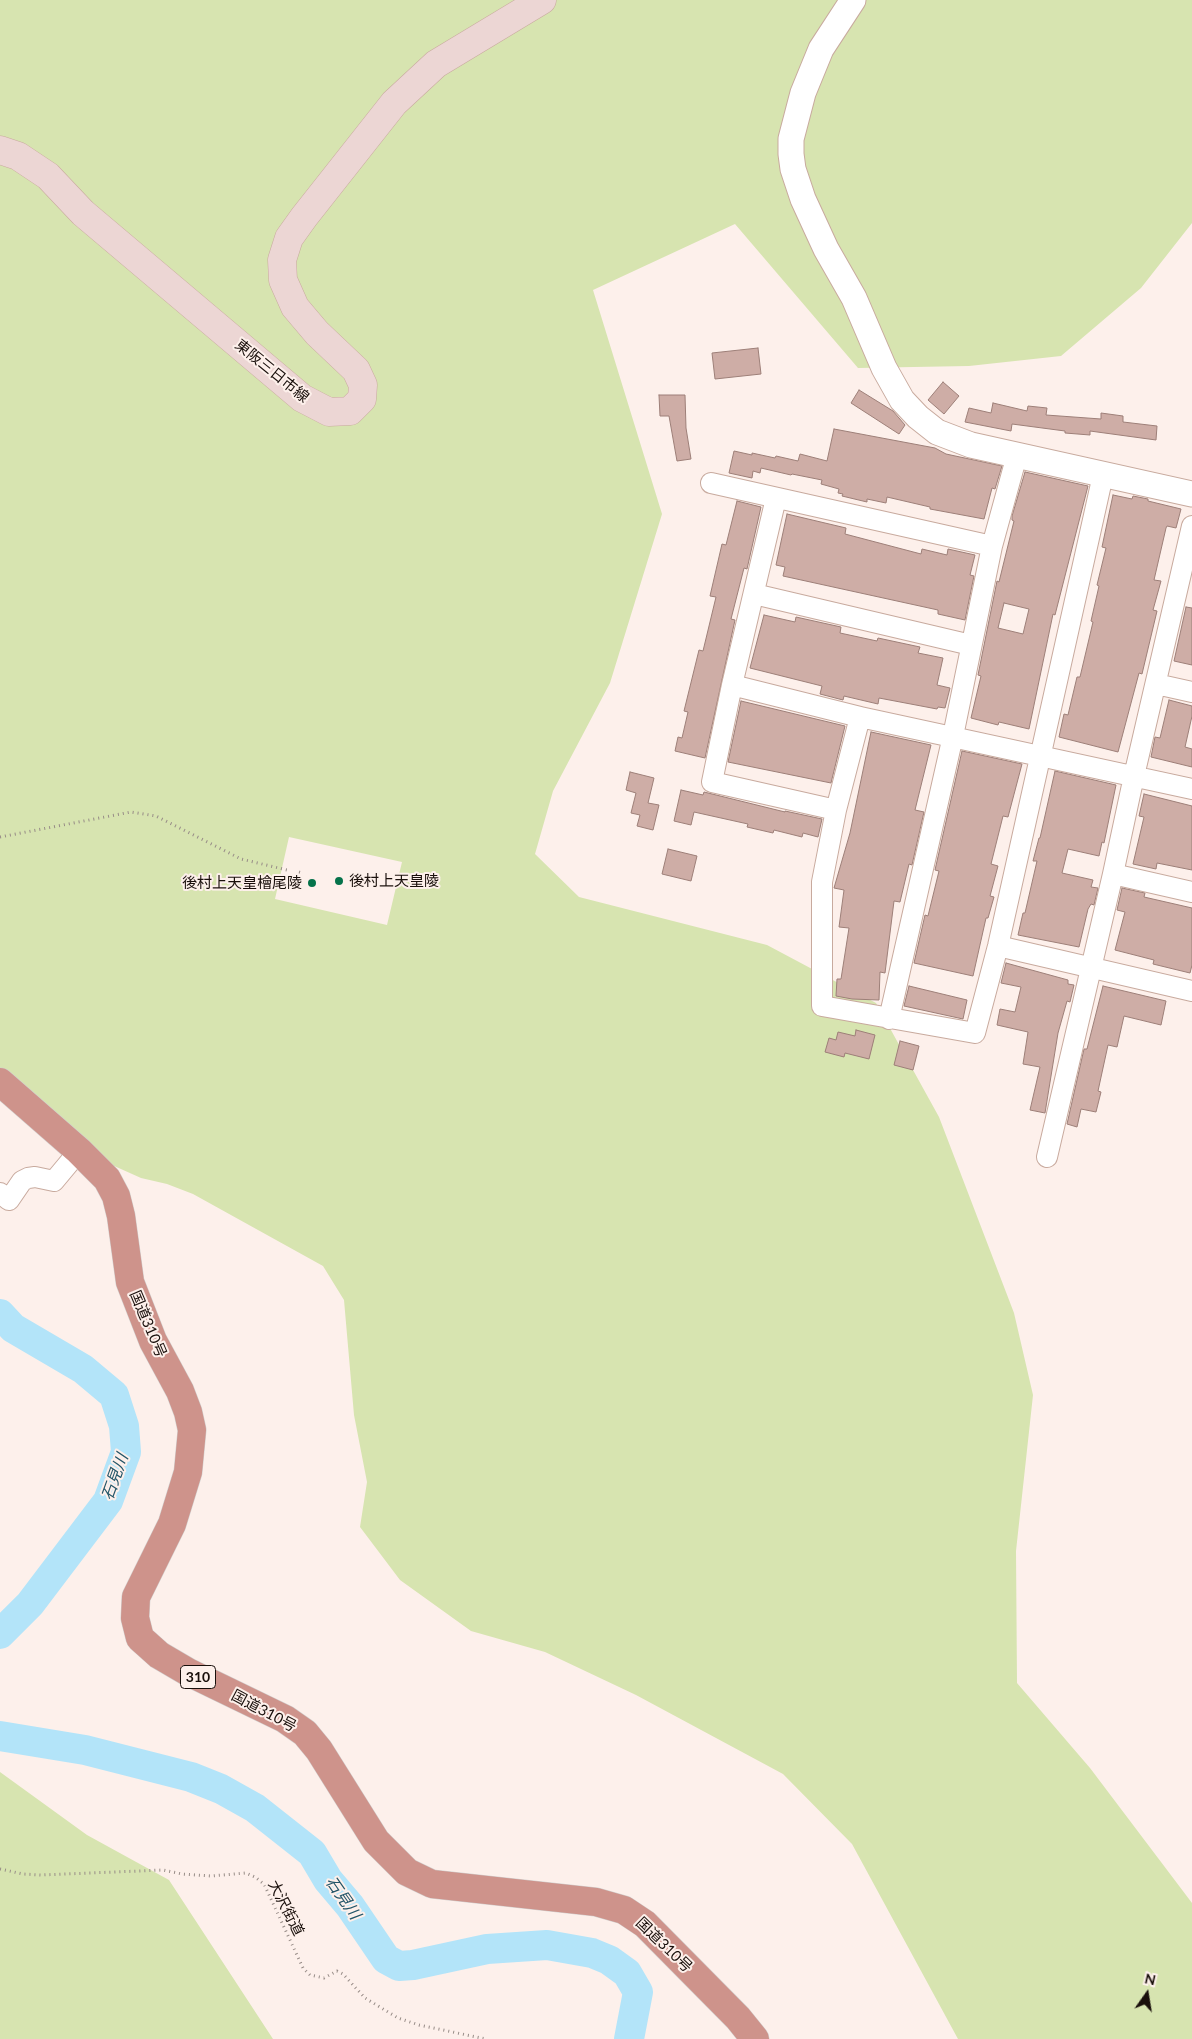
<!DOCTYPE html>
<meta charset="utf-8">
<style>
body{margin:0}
#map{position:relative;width:1192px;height:2039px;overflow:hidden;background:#fdf0eb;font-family:Lato,sans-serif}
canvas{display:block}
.north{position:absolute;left:1122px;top:1969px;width:50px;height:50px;-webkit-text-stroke:4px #fdf0eb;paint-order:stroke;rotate:13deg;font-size:14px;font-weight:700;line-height:20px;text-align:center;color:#190f0b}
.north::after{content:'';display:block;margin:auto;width:18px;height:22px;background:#190f0b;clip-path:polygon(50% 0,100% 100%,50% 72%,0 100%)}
</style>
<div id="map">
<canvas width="1192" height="2039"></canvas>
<div class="north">N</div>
</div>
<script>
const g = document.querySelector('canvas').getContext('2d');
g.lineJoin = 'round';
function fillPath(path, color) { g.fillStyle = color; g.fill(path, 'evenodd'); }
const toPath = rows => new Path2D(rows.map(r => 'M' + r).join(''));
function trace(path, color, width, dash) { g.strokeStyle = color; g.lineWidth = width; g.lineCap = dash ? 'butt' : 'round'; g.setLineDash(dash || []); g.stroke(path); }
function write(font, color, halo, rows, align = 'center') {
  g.font = font + ' Lato,"Noto Sans JP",sans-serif'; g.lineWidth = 4; g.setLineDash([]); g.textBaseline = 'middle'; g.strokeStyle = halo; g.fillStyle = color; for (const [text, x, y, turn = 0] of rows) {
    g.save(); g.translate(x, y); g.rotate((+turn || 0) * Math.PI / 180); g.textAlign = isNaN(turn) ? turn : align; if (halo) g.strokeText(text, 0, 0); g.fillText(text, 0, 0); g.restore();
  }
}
const green = toPath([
 [0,0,1192,0,1192,223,1141,288,1061,356,969,366,858,368,735,224,593,290,662,514,610,683,553,791,535,854,579,897,767,945,876,1003,939,1117,1014,1313,1033,1395,1016,1551,1017,1683,1090,1768,1192,1903,1192,2039,958,2039,852,1844,783,1774,636,1695,545,1652,471,1631,400,1580,360,1527,367,1482,354,1415,344,1300,323,1266,193,1194,167,1184,141,1178,112,1165,0,1071],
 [289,837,402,862,387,925,275,899],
 [0,1772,87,1835,169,1880,273,2039,0,2039]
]);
const river = toPath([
 [0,1314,13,1328,83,1369,114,1395,124,1426,126,1452,108,1501,30,1604,0,1634],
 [0,1736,85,1750,191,1777,221,1789,255,1808,312,1853,328,1880,350,1906,386,1959,399,1966,413,1965,487,1949,547,1945,592,1953,609,1960,627,1973,638,1992,629,2039]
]);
const building = toPath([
 [758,348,761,374,715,379,712,353,758,348],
 [943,382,959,396,944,414,928,400,943,382],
 [859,390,893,411,905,425,899,434,851,403,859,390],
 [659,395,685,395,686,428,691,459,677,461,669,416,660,416,659,395],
 [993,403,1027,411,1028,406,1047,408,1046,415,1101,419,1101,413,1123,416,1123,422,1157,426,1156,440,1090,431,1090,435,1065,433,1065,431,1012,424,1011,431,965,422,969,408,991,413,993,403],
 [834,429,935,448,946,454,1002,466,995,489,992,488,984,519,930,509,930,507,887,497,886,503,867,499,867,502,842,496,843,494,838,493,839,489,821,484,822,480,792,474,791,475,761,468,760,473,753,471,752,478,729,473,734,451,752,455,752,453,775,458,776,456,798,461,800,454,827,461,834,429],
 [1025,472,1088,486,1055,615,1053,614,1029,729,999,722,998,725,971,718,981,676,978,675,997,581,999,582,1014,521,1012,520,1012,516,1025,472],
 [1004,603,1029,609,1023,634,998,628,1004,603],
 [1113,495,1132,499,1133,496,1148,499,1148,501,1181,509,1176,528,1167,526,1166,528,1154,580,1161,581,1153,610,1157,611,1142,674,1139,673,1118,752,1059,737,1064,714,1068,715,1077,677,1080,677,1093,622,1091,621,1099,586,1097,585,1106,548,1102,547,1113,495],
 [737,501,761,507,747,569,744,568,731,619,735,620,705,758,675,751,678,737,682,738,688,712,684,711,699,650,703,651,716,597,710,596,722,544,726,545,737,501],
 [787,514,846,528,845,534,921,554,922,549,947,555,948,549,975,555,970,575,974,576,965,620,938,614,938,610,783,576,785,567,776,565,787,514],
 [1186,607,1192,608,1192,665,1174,661,1186,607],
 [764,615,795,622,796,617,841,627,840,633,877,641,878,638,920,647,918,653,943,658,937,685,950,688,945,708,938,707,937,709,879,698,878,704,844,696,843,700,820,694,822,686,750,668,764,615],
 [1169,700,1192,706,1192,716,1185,747,1192,749,1192,767,1151,757,1155,737,1160,738,1169,700],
 [741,701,845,726,831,783,728,762,741,701],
 [871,732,931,745,915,810,924,812,912,865,909,864,900,902,894,901,885,973,880,972,879,1000,852,999,836,996,837,979,841,979,849,928,839,927,844,890,834,888,850,833,871,732],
 [962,751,1022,764,1008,817,1003,816,991,864,998,866,990,896,994,897,988,918,986,918,973,976,914,963,925,915,928,916,939,871,935,870,962,751],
 [1055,771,1116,785,1104,843,1102,842,1099,856,1068,849,1062,873,1093,880,1091,887,1098,888,1094,905,1091,904,1088,909,1079,947,1018,935,1023,913,1025,913,1037,861,1033,861,1039,838,1040,838,1055,771],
 [630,772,654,778,648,803,659,805,653,830,637,826,640,815,631,813,636,793,626,790,630,772],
 [681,790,703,795,704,792,785,812,785,811,822,819,818,837,803,833,802,837,774,830,773,833,747,827,748,824,694,812,691,825,674,821,681,790],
 [1144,794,1192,806,1192,870,1157,863,1156,869,1133,864,1144,817,1139,816,1144,794],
 [668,849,697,856,691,881,662,874,668,849],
 [1122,888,1145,893,1144,897,1192,908,1192,965,1190,973,1153,964,1154,960,1115,950,1125,912,1117,910,1122,888],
 [1006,963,1068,980,1068,984,1074,985,1070,1002,1067,1001,1058,1033,1045,1113,1030,1110,1040,1067,1023,1064,1028,1032,997,1025,1000,1009,1015,1012,1021,987,1001,983,1006,963],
 [909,986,967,1000,963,1019,904,1006,909,986],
 [1103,986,1166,1001,1161,1025,1124,1016,1117,1047,1108,1045,1098,1091,1101,1092,1096,1112,1081,1109,1077,1127,1067,1124,1084,1049,1087,1049,1103,986],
 [856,1030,875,1035,869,1059,845,1053,844,1057,825,1052,829,1038,836,1040,838,1032,855,1036,856,1030],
 [900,1041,919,1046,913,1070,894,1065,900,1041]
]);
const path = toPath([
 [0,837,131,812,156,816,241,859,287,870],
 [299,872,302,873],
 [0,1869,23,1874,41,1875,163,1870,182,1874,211,1876,246,1873,255,1877,264,1884,303,1968,310,1975,324,1978,337,1971,343,1974,365,1998,398,2018,419,2025,486,2039]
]);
const minor = toPath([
 [711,483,992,546],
 [776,498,732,685,712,782,836,810],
 [754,594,971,645],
 [1156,684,1192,692],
 [732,685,860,717,1192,789],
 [860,717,836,810,822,882,822,1006,975,1033,998,946,1103,475],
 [1113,874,1192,892],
 [998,946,1192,991],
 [889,1019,953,736,992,546,1017,455],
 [1047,1157,1113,874,1134,776,1192,526],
 [0,1193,9,1200,22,1181,28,1178,35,1177,54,1181,79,1151]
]);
const tertiary = toPath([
 [853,0,821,49,803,93,791,139,791,154,793,169,803,199,826,249,854,298,884,368,902,400,918,417,937,432,971,445,1192,494]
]);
const secondary = toPath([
 [0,150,18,156,48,176,83,213,302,398,329,412,350,411,362,399,363,385,356,370,317,333,295,307,283,280,282,260,289,238,304,217,394,103,436,64,542,0]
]);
const trunk = toPath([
 [0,1082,79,1151,107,1179,116,1196,121,1216,130,1282,153,1341,180,1391,188,1412,192,1430,188,1472,172,1524,136,1597,135,1618,140,1638,159,1655,188,1672,285,1719,305,1733,319,1750,376,1841,407,1872,432,1884,596,1902,624,1910,645,1924,738,2018,755,2039]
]);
const markers = [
 [339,881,5,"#05724a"],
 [312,883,5,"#05724a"]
];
const shields = [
 [198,1677,35]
];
const shieldNames = [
 ["310",198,1677]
];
const streetNames = [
 ["東阪三日市線",272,371,39],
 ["国道310号",148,1324,67],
 ["国道310号",264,1711,28],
 ["大沢街道",286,1908,63],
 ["国道310号",664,1945,44]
];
const poiNames = [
 ["後村上天皇陵",349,881],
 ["後村上天皇檜尾陵",302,883,"right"]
];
const waterNames = [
 ["石見川",115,1477,-70],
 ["石見川",343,1898,55]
];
fillPath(green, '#d7e4b0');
trace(river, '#b3e4f9', 30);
fillPath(building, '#ceada6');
trace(building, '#9d7f78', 1);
trace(minor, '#c8aa9e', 22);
trace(tertiary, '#c8aa9e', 27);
trace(secondary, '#c8aa9e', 29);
trace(trunk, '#d1cfce', 29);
trace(path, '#978c87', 3, [1, 4]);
trace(minor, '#fff', 20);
trace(tertiary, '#fff', 25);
trace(secondary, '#ecd6d4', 28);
trace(trunk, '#ce938b', 28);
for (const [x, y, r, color] of markers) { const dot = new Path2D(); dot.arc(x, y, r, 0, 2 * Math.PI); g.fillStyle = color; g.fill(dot); trace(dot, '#fdf0eb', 2); }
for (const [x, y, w] of shields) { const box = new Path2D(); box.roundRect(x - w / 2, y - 11.5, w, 23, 4); g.fillStyle = '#fdf0eb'; g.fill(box); trace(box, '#190f0b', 1); }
write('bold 14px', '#190f0b', null, shieldNames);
write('15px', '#190f0b', '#fdf0eb', streetNames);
write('15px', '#190f0b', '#fdf0eb', poiNames, 'left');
write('italic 16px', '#235568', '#fdf0eb', waterNames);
</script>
